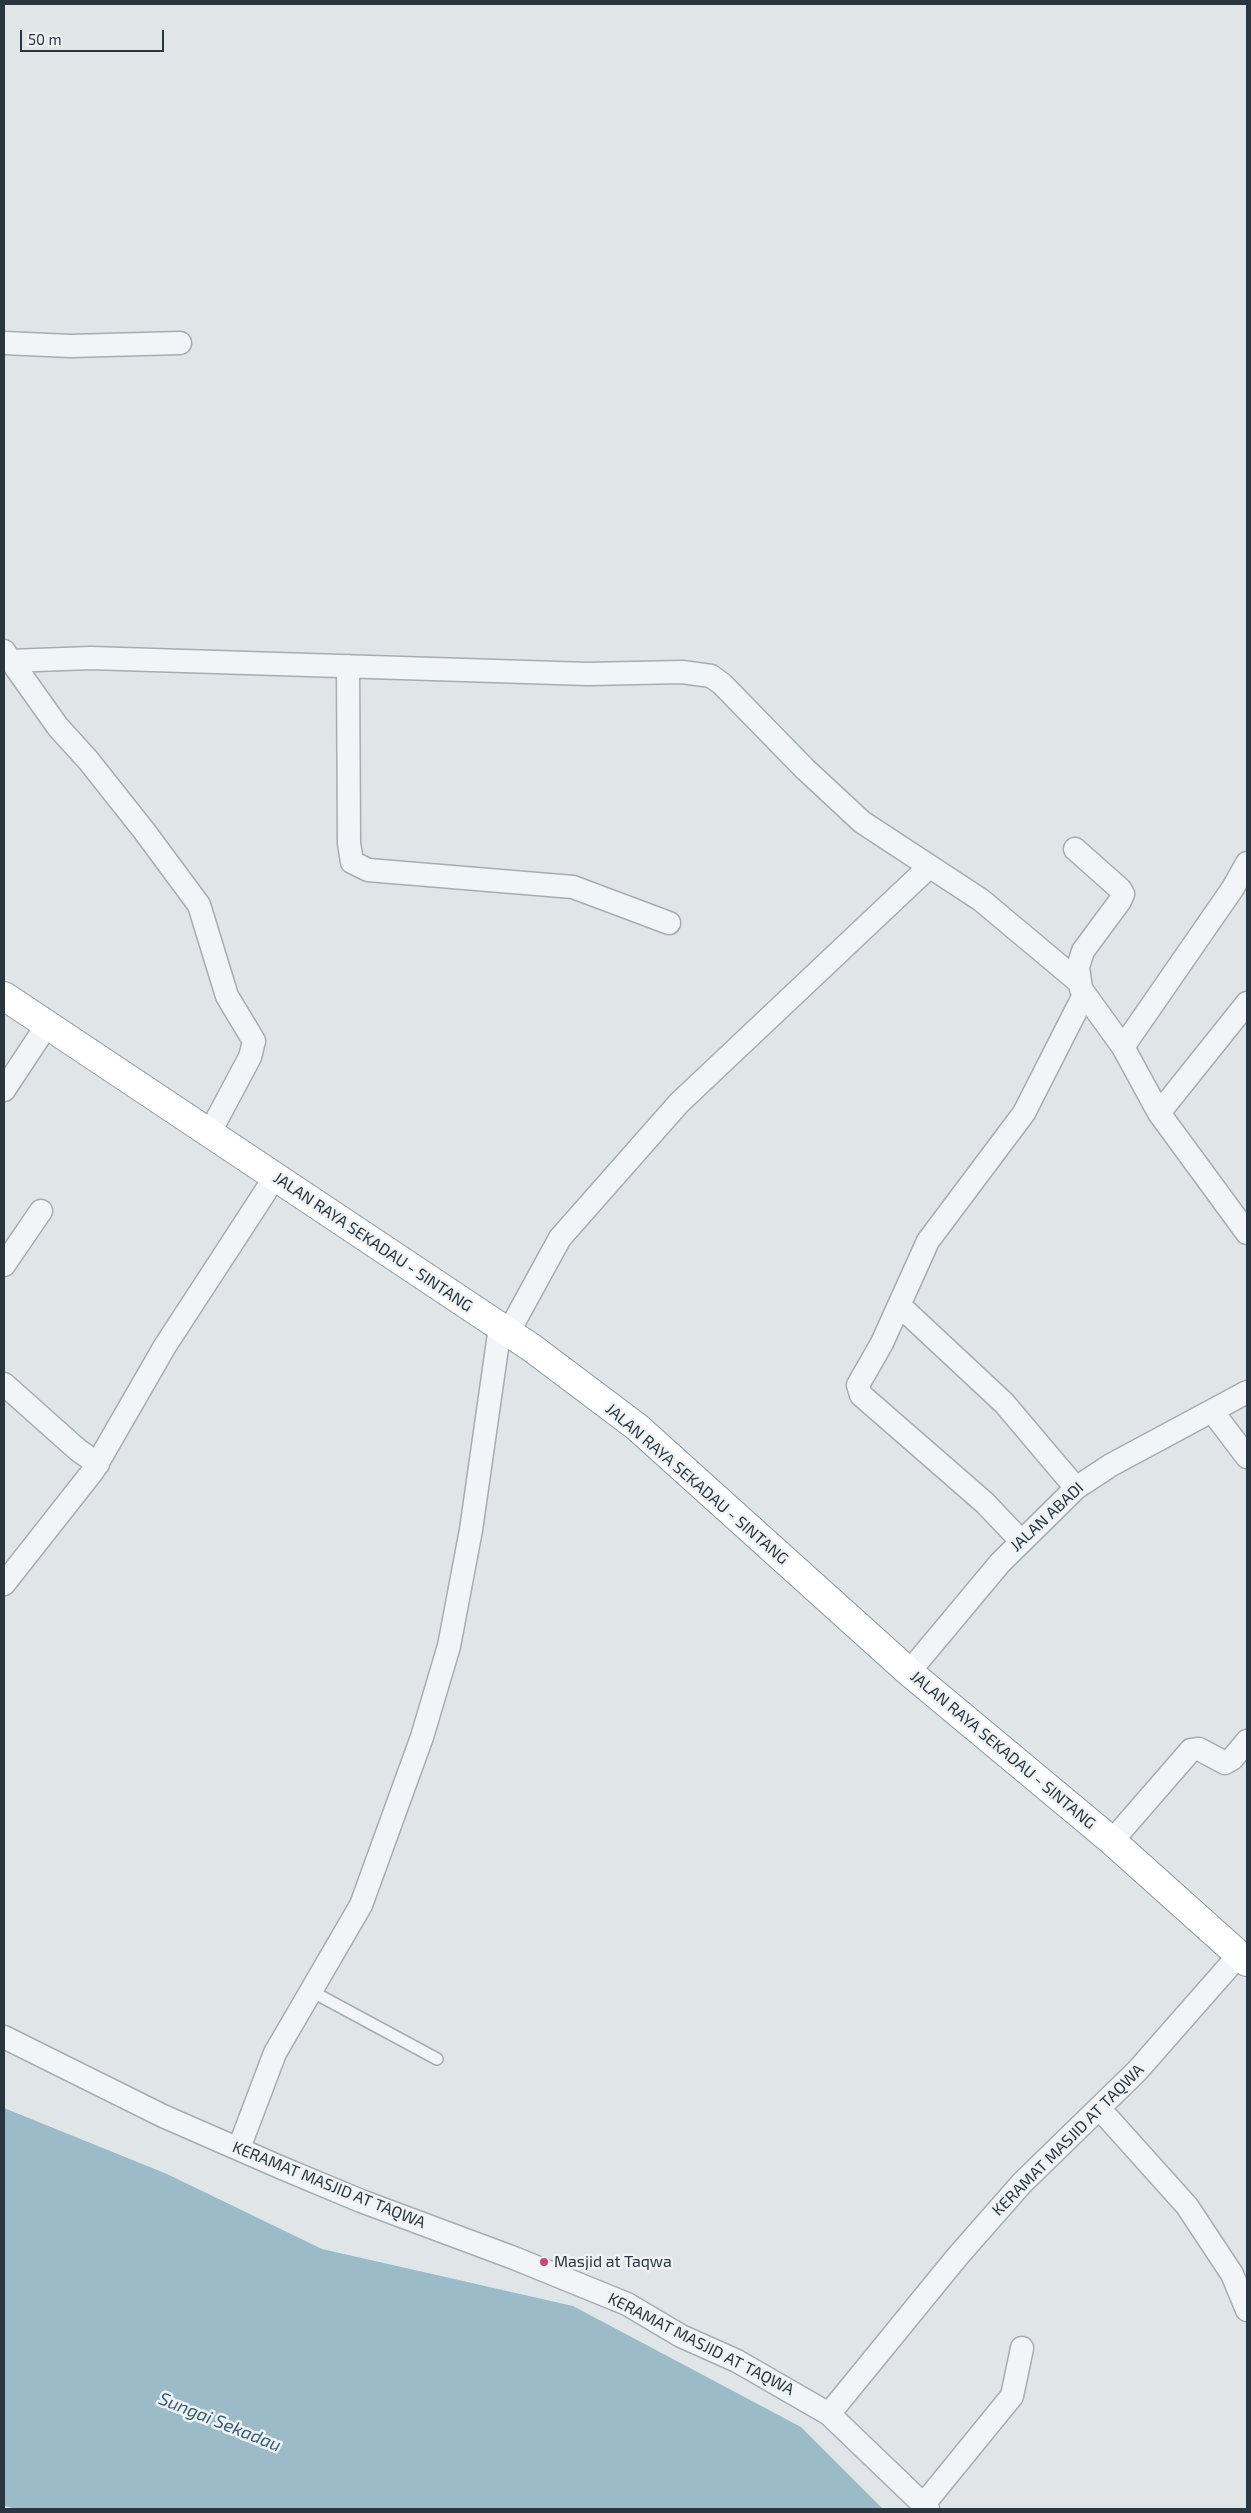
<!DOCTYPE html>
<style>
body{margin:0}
#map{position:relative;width:1251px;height:2513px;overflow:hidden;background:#e0e5e8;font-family:"Exo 2",sans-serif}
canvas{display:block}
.frame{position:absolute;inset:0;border:5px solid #29363f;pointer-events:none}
.scale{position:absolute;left:20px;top:30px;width:144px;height:22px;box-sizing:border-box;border:2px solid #29363f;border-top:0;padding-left:6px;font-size:15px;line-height:18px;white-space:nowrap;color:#29363f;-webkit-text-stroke:4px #eff3f6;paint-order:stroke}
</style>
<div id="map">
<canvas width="1251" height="2513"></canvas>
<div class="frame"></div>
<div class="scale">50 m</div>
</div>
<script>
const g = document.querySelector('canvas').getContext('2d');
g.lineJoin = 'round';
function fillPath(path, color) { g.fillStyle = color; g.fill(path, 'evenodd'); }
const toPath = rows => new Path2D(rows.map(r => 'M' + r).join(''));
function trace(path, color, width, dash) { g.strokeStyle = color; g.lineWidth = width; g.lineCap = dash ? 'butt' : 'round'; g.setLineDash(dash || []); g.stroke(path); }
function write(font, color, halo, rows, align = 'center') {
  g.font = font + ' "Exo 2",sans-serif'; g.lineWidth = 5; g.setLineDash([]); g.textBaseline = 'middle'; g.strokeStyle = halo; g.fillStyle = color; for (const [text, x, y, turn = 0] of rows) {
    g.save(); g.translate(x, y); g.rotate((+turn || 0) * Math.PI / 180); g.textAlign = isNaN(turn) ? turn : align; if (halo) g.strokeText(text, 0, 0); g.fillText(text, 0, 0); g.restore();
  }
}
const water = toPath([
 [4,2108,167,2174,322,2249,573,2306,801,2427,883,2509,18,2509,4,2506]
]);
const lane = toPath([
 [311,1991,437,2059]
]);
const street = toPath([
 [4,343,70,346,180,343],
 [4,651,58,727,88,760,145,832,199,905,227,996,254,1041,250,1057,209,1134],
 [9,661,91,658,588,674,682,672,711,676,722,684,805,769,862,822,981,900,1079,982],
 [348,666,349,843,352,862,368,870,573,887,669,923],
 [1075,849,1120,889,1123,894,1120,901,1083,951,1078,967,1081,989,1123,1047,1159,1113,1247,1233],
 [1123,1047,1233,888,1247,863],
 [4,1090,47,1025],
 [1159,1113,1247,1003],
 [4,1265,41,1211],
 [899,1305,1004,1403,1076,1488],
 [508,1333,560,1238,679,1103,929,867],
 [4,1384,78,1450,98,1464],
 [1212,1411,1247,1457],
 [1021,1541,985,1503,861,1395,858,1385,882,1343,928,1241,1024,1113,1084,995],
 [4,1584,93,1471,165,1346,275,1177],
 [909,1672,1000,1563,1076,1488,1111,1465,1247,1392],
 [1112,1841,1191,1750,1199,1749,1225,1763,1232,1759,1247,1741],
 [4,2037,163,2116,282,2168,361,2201,514,2258,627,2304,681,2336,737,2361,829,2414,957,2257,1022,2183,1137,2071,1239,1955],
 [1099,2108,1187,2206,1232,2274,1247,2310],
 [239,2148,275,2053,361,1905,422,1737,449,1646,471,1530,500,1327],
 [829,2414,928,2509],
 [924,2504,1012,2396,1022,2348]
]);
const highway = toPath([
 [4,996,532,1348,637,1427,909,1672,1112,1841,1247,1962]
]);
const markers = [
 [544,2262,5,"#ca4778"]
];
const streetNames = [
 ["JALAN RAYA SEKADAU - SINTANG",373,1242,34],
 ["JALAN RAYA SEKADAU - SINTANG",697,1484,41],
 ["JALAN ABADI",1047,1517,-43],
 ["JALAN RAYA SEKADAU - SINTANG",1003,1750,40],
 ["KERAMAT MASJID AT TAQWA",1068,2140,-45],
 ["KERAMAT MASJID AT TAQWA",329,2185,22],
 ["KERAMAT MASJID AT TAQWA",701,2344,27]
];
const poiNames = [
 ["Masjid at Taqwa",554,2262]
];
const waterNames = [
 ["Sungai Sekadau",220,2422,22]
];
fillPath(water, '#9bbbc8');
trace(lane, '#a5adb2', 14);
trace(street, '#a5adb2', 25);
trace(highway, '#87969f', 30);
trace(lane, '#f2f5f7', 11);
trace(street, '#f2f5f7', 22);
trace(highway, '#fff', 28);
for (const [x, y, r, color] of markers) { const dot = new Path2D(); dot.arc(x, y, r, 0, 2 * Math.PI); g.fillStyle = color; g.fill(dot); trace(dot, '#eff3f6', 2); }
write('16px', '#29363f', '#eff3f6', streetNames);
write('16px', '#29363f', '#eff3f6', poiNames, 'left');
write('italic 18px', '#345e72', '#eff3f6', waterNames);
</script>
